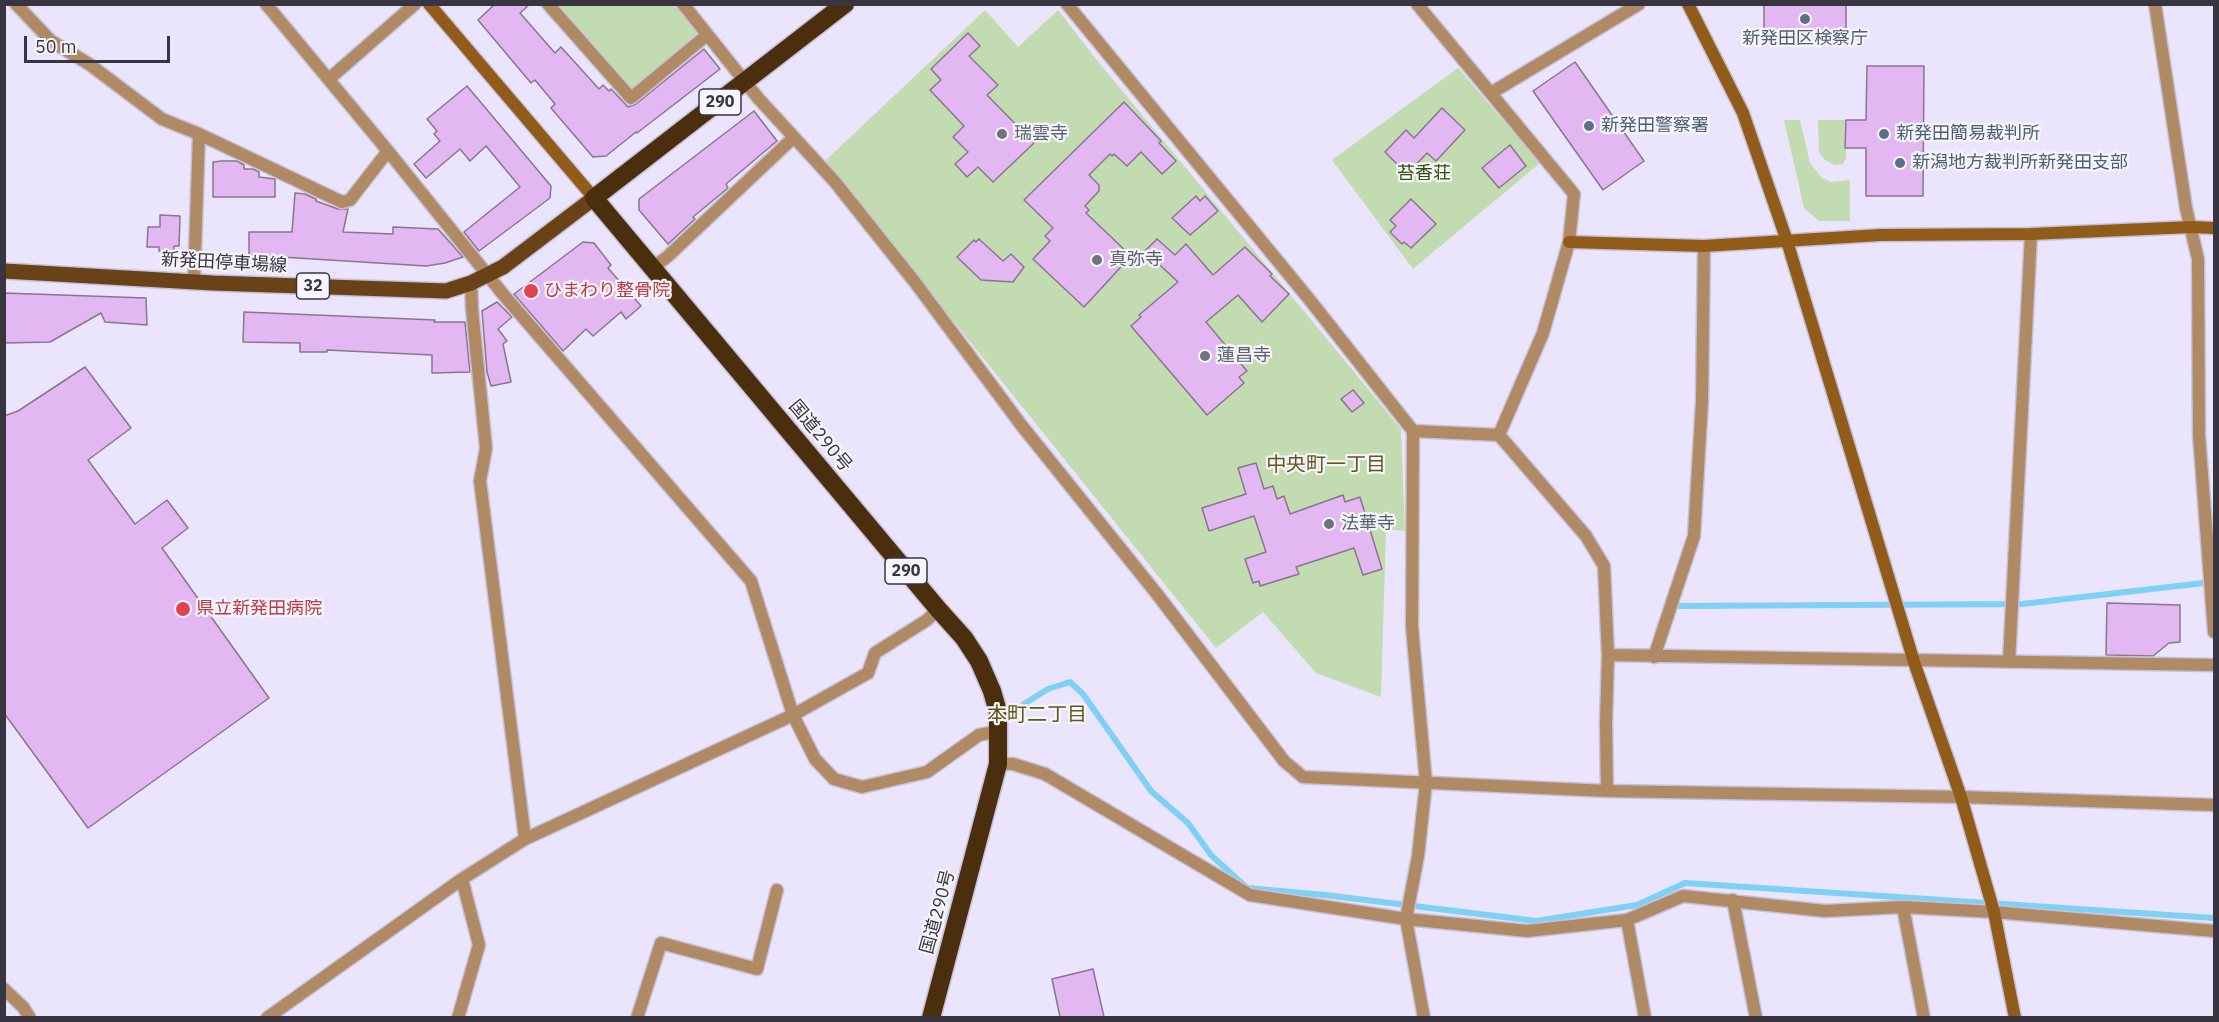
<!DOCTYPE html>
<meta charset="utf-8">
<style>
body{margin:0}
#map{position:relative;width:2219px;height:1022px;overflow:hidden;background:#eae4fc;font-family:"IBM Plex Sans",sans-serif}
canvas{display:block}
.frame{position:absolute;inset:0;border:6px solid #383541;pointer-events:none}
.scale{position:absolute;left:24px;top:36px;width:146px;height:27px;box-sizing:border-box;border:3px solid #383541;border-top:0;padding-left:8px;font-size:18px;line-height:21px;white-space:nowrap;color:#383541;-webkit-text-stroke:4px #f6f5fb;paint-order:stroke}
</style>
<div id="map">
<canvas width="2219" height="1022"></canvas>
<div class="frame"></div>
<div class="scale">50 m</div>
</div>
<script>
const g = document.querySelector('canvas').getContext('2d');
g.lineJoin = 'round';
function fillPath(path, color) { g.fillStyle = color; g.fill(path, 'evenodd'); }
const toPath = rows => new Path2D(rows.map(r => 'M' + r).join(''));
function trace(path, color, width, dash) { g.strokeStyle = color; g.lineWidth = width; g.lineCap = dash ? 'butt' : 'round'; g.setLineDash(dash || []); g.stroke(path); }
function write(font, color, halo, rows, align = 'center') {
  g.font = font + ' "IBM Plex Sans","Noto Sans JP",sans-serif'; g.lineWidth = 4.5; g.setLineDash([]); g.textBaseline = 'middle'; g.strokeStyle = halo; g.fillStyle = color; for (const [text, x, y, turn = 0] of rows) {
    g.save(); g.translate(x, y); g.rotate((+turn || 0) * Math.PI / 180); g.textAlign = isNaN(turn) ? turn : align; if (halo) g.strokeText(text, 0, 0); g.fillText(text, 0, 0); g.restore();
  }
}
const green = toPath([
 [548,5,683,5,707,35,631,98],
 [985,10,1018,47,1058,10,1096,59,1401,429,1405,531,1386,529,1381,697,1316,673,1263,612,1216,648,825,161],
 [1458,68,1540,163,1413,269,1332,160],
 [1784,120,1800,120,1810,163,1821,177,1831,182,1850,180,1850,221,1819,221,1804,208],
 [1818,120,1846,120,1846,158,1843,164,1834,165,1825,160,1819,152]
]);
const stream = toPath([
 [1680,606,2022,604,2212,582],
 [1024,704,1048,689,1070,682,1083,694,1151,791,1188,823,1211,855,1247,888,1325,895,1536,921,1637,905,1685,883,2214,918]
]);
const building = toPath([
 [495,4,530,4,520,13,555,53,561,47,599,89,603,85,609,91,611,89,628,107,636,104,704,49,720,69,637,133,636,132,606,156,593,157,551,108,555,104,535,80,531,83,478,20,495,4],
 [1764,4,1846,4,1846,33,1764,33,1764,4],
 [968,33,980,46,969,56,998,85,987,95,1034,143,993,182,978,167,967,177,955,164,968,152,953,137,964,126,930,90,941,80,931,69,968,33],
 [1575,62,1644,161,1603,190,1533,91,1575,62],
 [1867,66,1924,66,1923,196,1866,196,1866,148,1845,148,1846,120,1866,120,1867,66],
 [467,86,551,186,550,198,479,251,464,232,520,187,486,146,470,161,460,149,426,178,414,164,440,141,434,134,437,131,427,119,467,86],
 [1124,102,1161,141,1159,143,1176,161,1162,174,1141,152,1127,166,1114,154,1112,156,1110,154,1089,175,1099,185,1099,191,1085,206,1089,210,1086,213,1131,256,1084,307,1033,259,1050,241,1045,236,1053,228,1024,200,1124,102],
 [1442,108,1465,130,1436,161,1427,153,1407,174,1385,152,1406,130,1414,138,1442,108],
 [754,111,777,141,726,184,728,188,693,217,695,219,668,244,639,210,639,199,754,111],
 [1510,145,1526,166,1499,188,1482,168,1510,145],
 [222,161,237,161,244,165,244,169,253,169,259,172,259,177,275,179,275,197,213,197,213,162,222,161],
 [295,193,305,194,316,199,316,201,338,209,348,209,343,232,393,234,393,227,438,229,463,257,445,263,426,266,249,255,249,232,292,232,295,193],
 [1196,196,1200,201,1205,196,1218,211,1190,235,1172,218,1196,196],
 [1411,199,1436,224,1411,248,1404,242,1402,244,1390,232,1396,226,1390,220,1411,199],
 [160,215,180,216,179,246,174,246,174,251,159,251,159,247,147,247,148,227,160,227,160,215],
 [979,239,1003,261,1011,254,1024,267,1013,282,981,280,957,257,974,240,976,242,979,239],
 [1157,239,1175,255,1186,244,1213,275,1245,247,1272,274,1270,276,1289,294,1262,322,1238,295,1206,322,1247,371,1239,377,1244,383,1207,415,1131,326,1141,317,1139,315,1178,282,1145,251,1157,239],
 [583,242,594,243,611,265,608,268,641,306,626,319,621,312,593,336,586,329,563,351,514,294,583,242],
 [4,293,146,298,147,325,105,322,101,313,50,342,4,343,4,293],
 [497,302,512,317,498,329,507,341,503,344,511,382,491,386,487,372,482,311,497,302],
 [244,312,435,320,434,322,465,322,470,372,432,373,432,355,327,350,327,352,300,352,300,343,243,342,244,312],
 [85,367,131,428,88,460,135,524,167,500,188,528,162,548,269,698,88,828,4,713,4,416,18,411,85,367],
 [1353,390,1364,403,1352,412,1341,399,1353,390],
 [1256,463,1264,489,1273,486,1277,499,1284,496,1290,514,1343,495,1345,502,1360,497,1382,569,1363,575,1354,548,1296,567,1299,574,1260,586,1259,581,1253,583,1245,559,1266,552,1254,516,1209,531,1202,508,1246,494,1238,468,1256,463],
 [2107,603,2180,605,2180,642,2169,643,2153,656,2106,655,2107,603],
 [1093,969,1104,1017,1060,1017,1052,979,1093,969]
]);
const street = toPath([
 [16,4,51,41,89,64,162,119,199,134,194,281],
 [266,4,388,151,502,293,751,581,793,715,815,759,834,779,862,787,927,772,979,735,999,731],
 [548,4,631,98,707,35],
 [683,4,758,98,835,182,914,281,1022,426,1157,594,1284,761,1303,777,1607,791,1961,797,2214,805],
 [1067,4,1309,299,1413,431,1412,627,1426,783,1418,856,1406,919,1424,1018],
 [1417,4,1574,194,1569,242,1543,333,1499,435],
 [2155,4,2186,208,2198,259,2199,435,2214,632],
 [329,79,415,4],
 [1491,93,1639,4],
 [199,134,342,202,350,200,388,151],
 [652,268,667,257,793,138],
 [471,283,472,309,486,448,480,481,525,839],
 [1413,431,1499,435,1586,536,1604,566,1608,655,1606,724,1607,791],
 [1608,655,2214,665],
 [1654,657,1694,536,1702,401,1704,246],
 [2009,662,2031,234],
 [998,764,1013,764,1045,774,1250,895,1406,919,1527,931,1627,920,1683,896,1825,911,1903,907,1994,912,2214,931],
 [1733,900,1756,1018],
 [1903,907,1924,1018],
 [1627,920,1645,1018],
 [4,989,23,1007,30,1018],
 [267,1018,462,879,525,839,793,715,868,673,875,653,927,620,938,609],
 [458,1018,479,945,462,879],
 [637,1018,661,943,757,969,777,890]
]);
const secondary = toPath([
 [429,4,594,198],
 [1688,4,1743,113,1787,241,1914,662,1961,797,1994,912,2015,1018],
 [1569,242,1704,246,1880,235,2031,234,2192,227,2214,228]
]);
const primary = toPath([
 [4,271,213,283,446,291,471,283,503,267,594,198]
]);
const highway = toPath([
 [845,4,594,198,938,609,964,638,979,661,992,691,998,712,998,764,931,1018]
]);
const markers = [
 [1805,19,6,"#5c6f8a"],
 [1589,126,6,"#5c6f8a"],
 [1002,134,6,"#6b7280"],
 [1884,134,6,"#5c6f8a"],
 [1900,163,6,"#5c6f8a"],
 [1097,260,6,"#6b7280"],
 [531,291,8,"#e0444e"],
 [1205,356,6,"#6b7280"],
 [1329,524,6,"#6b7280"],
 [183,609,8,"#e0444e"]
];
const shields = [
 [720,102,42],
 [313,286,33],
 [906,571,42]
];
const shieldNames = [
 ["290",720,102],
 ["32",313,286],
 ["290",906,571]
];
const serviceNames = [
 ["新発田区検察庁",1805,39,"center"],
 ["新発田警察署",1601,126],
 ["新発田簡易裁判所",1896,134],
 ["新潟地方裁判所新発田支部",1912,163]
];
const worshipNames = [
 ["瑞雲寺",1014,134],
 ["真弥寺",1109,260],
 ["蓮昌寺",1217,356],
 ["法華寺",1341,524]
];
const parkNames = [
 ["苔香荘",1424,174]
];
const streetNames = [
 ["新発田停車場線",224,263,3],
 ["国道290号",820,436,50],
 ["国道290号",938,912,-75]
];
const healthNames = [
 ["ひまわり整骨院",544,291],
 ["県立新発田病院",196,609]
];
const neighbourhoodNames = [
 ["中央町一丁目",1326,465],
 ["本町二丁目",1037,715]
];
fillPath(green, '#c3dbb1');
trace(stream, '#7ed0f4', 6);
fillPath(building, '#e3b7f2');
trace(building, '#88768e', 1.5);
trace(street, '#c6c1d7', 15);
trace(secondary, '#c6c1d7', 15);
trace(primary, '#c6c1d7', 18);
trace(highway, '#c6c1d7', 21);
trace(street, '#b08a64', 12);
trace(secondary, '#915b19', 12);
trace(primary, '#694317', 15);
trace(highway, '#4a2e0d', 18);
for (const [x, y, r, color] of markers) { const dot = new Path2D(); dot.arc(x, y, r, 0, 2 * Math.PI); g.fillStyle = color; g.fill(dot); trace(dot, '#f6f5fb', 2); }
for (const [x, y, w] of shields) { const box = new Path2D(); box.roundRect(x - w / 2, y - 13, w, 26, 4.5); g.fillStyle = '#f6f5fb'; g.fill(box); trace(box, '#383541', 1.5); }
write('bold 16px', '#383541', null, shieldNames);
write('18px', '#4e5e75', '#f6f5fb', serviceNames, 'left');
write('18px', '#5b616d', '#f6f5fb', worshipNames, 'left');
write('18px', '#2d4d08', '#f6f5fb', parkNames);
write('18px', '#383541', '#f6f5fb', streetNames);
write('18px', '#be3a42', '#f6f5fb', healthNames, 'left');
write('20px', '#635619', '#f6f5fb', neighbourhoodNames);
</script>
